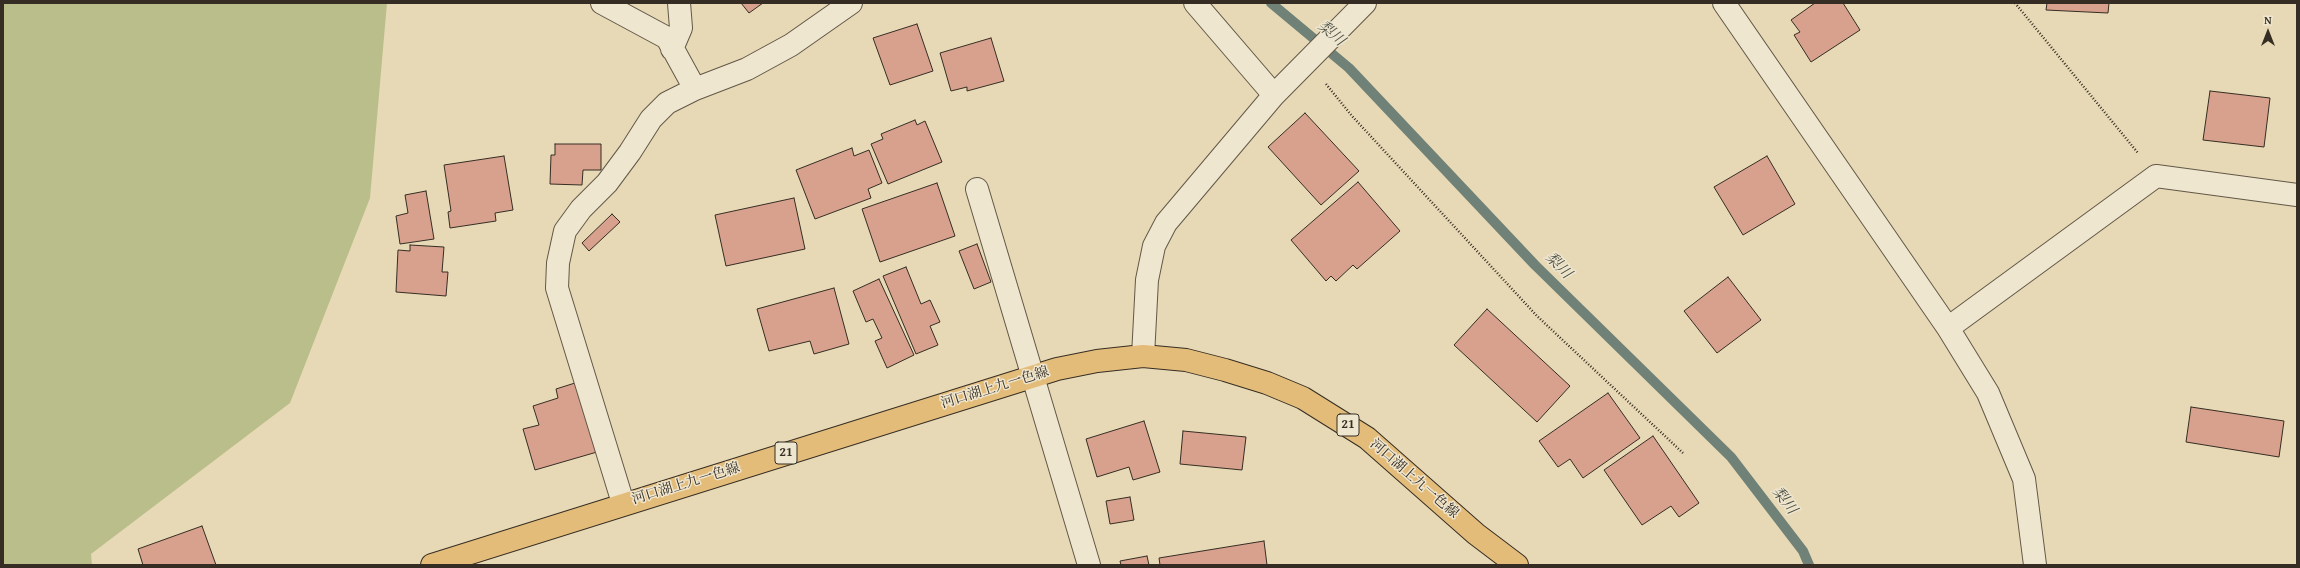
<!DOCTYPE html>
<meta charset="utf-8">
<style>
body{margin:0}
#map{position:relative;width:2300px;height:568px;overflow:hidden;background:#e7d9b5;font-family:"Gentium Book Plus",serif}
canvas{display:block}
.frame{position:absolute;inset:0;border:4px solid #352d23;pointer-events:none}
.north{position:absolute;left:2248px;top:12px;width:40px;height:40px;-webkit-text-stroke:3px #efe6cf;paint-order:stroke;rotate:0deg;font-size:11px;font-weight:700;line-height:16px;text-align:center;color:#352d23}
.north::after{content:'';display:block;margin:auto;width:14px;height:18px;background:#352d23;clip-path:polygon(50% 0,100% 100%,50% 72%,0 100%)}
</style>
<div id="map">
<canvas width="2300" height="568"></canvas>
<div class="frame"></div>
<div class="north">N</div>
</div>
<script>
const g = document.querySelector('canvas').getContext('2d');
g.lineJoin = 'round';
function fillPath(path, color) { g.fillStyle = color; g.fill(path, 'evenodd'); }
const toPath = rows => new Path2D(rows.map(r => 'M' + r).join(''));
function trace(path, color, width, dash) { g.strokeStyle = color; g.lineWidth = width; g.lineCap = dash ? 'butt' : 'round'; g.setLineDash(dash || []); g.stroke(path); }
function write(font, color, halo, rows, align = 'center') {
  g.font = font + ' "Gentium Book Plus","Noto Serif JP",serif'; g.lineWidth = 3; g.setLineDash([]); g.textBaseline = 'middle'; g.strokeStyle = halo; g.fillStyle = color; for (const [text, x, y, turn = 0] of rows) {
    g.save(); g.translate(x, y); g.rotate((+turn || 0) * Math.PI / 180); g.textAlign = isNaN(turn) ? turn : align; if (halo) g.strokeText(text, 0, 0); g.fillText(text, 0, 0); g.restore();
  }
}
const green = toPath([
 [3,3,387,3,370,198,290,403,91,554,92,565,3,565]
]);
const stream = toPath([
 [1271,3,1349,68,1535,265,1731,457,1803,551,1809,565]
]);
const building = toPath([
 [741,3,763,3,749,13,741,3],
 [1815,3,1843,3,1860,30,1811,62,1794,35,1800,32,1791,20,1815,3],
 [2047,3,2109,3,2108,13,2046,10,2047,3],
 [917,24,933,71,890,85,873,38,917,24],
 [991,38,1004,81,967,91,967,87,951,91,940,53,991,38],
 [2210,91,2270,98,2264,147,2203,140,2210,91],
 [1305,113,1359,171,1321,205,1268,147,1305,113],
 [915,120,917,125,925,121,942,162,888,184,871,144,883,139,881,134,915,120],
 [555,144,601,144,601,170,583,170,582,185,550,184,551,155,555,155,555,144],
 [852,148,854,156,869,150,882,183,868,189,871,198,815,219,796,170,852,148],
 [504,156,513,210,495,213,496,221,450,228,448,212,451,211,444,165,504,156],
 [1767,156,1795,204,1743,235,1714,187,1767,156],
 [1358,182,1400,231,1357,269,1353,265,1336,281,1331,276,1326,281,1291,240,1358,182],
 [937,183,955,236,880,262,862,209,937,183],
 [426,191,434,239,400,244,396,216,408,213,405,195,426,191],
 [794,198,805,249,726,266,715,215,794,198],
 [612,214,620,222,589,251,582,243,612,214],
 [977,244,991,282,974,289,959,251,977,244],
 [410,245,444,247,442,272,448,272,446,296,396,292,398,250,410,251,410,245],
 [906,267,921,304,930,300,940,322,930,326,938,345,916,354,883,276,906,267],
 [1728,277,1761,320,1717,353,1684,311,1728,277],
 [879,279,914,355,887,368,875,341,882,338,873,319,866,322,853,291,879,279],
 [834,288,849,344,814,354,810,341,769,351,757,309,834,288],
 [1487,309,1570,386,1537,422,1454,345,1487,309],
 [575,383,597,452,535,470,523,429,539,425,533,406,558,398,556,389,575,383],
 [1608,393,1640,438,1583,478,1570,459,1558,467,1539,441,1608,393],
 [2191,407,2284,421,2279,457,2186,442,2191,407],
 [1144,421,1160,472,1133,480,1129,467,1097,477,1086,439,1144,421],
 [1183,431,1246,437,1242,470,1180,464,1183,431],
 [1653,436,1699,503,1679,517,1671,506,1642,525,1604,470,1653,436],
 [1130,497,1134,520,1110,524,1106,501,1130,497],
 [202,526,216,565,143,565,138,549,202,526],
 [1264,541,1267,565,1160,565,1159,558,1264,541],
 [1147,556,1149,565,1121,565,1120,561,1147,556]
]);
const path = toPath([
 [2015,3,2138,153],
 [1326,84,1352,116,1537,316,1683,453]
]);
const minor = toPath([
 [602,3,667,38,695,89],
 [1195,3,1274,95],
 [1724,3,1948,328,1988,393,2024,479,2035,565],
 [672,49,681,28,679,3],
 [977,189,1089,565],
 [1948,328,2156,176,2297,195],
 [1143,356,1147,280,1154,246,1166,223,1274,95,1365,3],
 [623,503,557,288,558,263,565,231,581,209,607,183,630,152,651,119,667,103,695,89,747,69,791,45,851,3]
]);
const major = toPath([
 [432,565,1057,369,1097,361,1143,356,1186,360,1225,370,1267,383,1303,398,1367,438,1476,534,1517,565]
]);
const shields = [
 [1348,425,22],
 [786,453,22]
];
const shieldNames = [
 ["21",1348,425],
 ["21",786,453]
];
const streetNames = [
 ["河口湖上九一色線",995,388,-17],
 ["河口湖上九一色線",1414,479,41],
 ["河口湖上九一色線",686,484,-17]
];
const waterNames = [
 ["梨川",1331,34,40],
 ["梨川",1558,266,45],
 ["梨川",1784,501,52]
];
fillPath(green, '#babe8a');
trace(stream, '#708277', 10);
fillPath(building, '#d7a18d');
trace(building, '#352d23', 1);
trace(minor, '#625848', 24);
trace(major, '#352d23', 24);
trace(path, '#352d23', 2.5, [1, 2]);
trace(minor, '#efe6cf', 22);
trace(major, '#e4bc7a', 22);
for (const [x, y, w] of shields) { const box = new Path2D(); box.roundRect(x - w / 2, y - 11, w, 22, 3); g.fillStyle = '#efe6cf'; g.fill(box); trace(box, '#352d23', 1); }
write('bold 13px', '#352d23', null, shieldNames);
write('14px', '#352d23', '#efe6cf', streetNames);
write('italic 15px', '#4e5046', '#efe6cf', waterNames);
</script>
